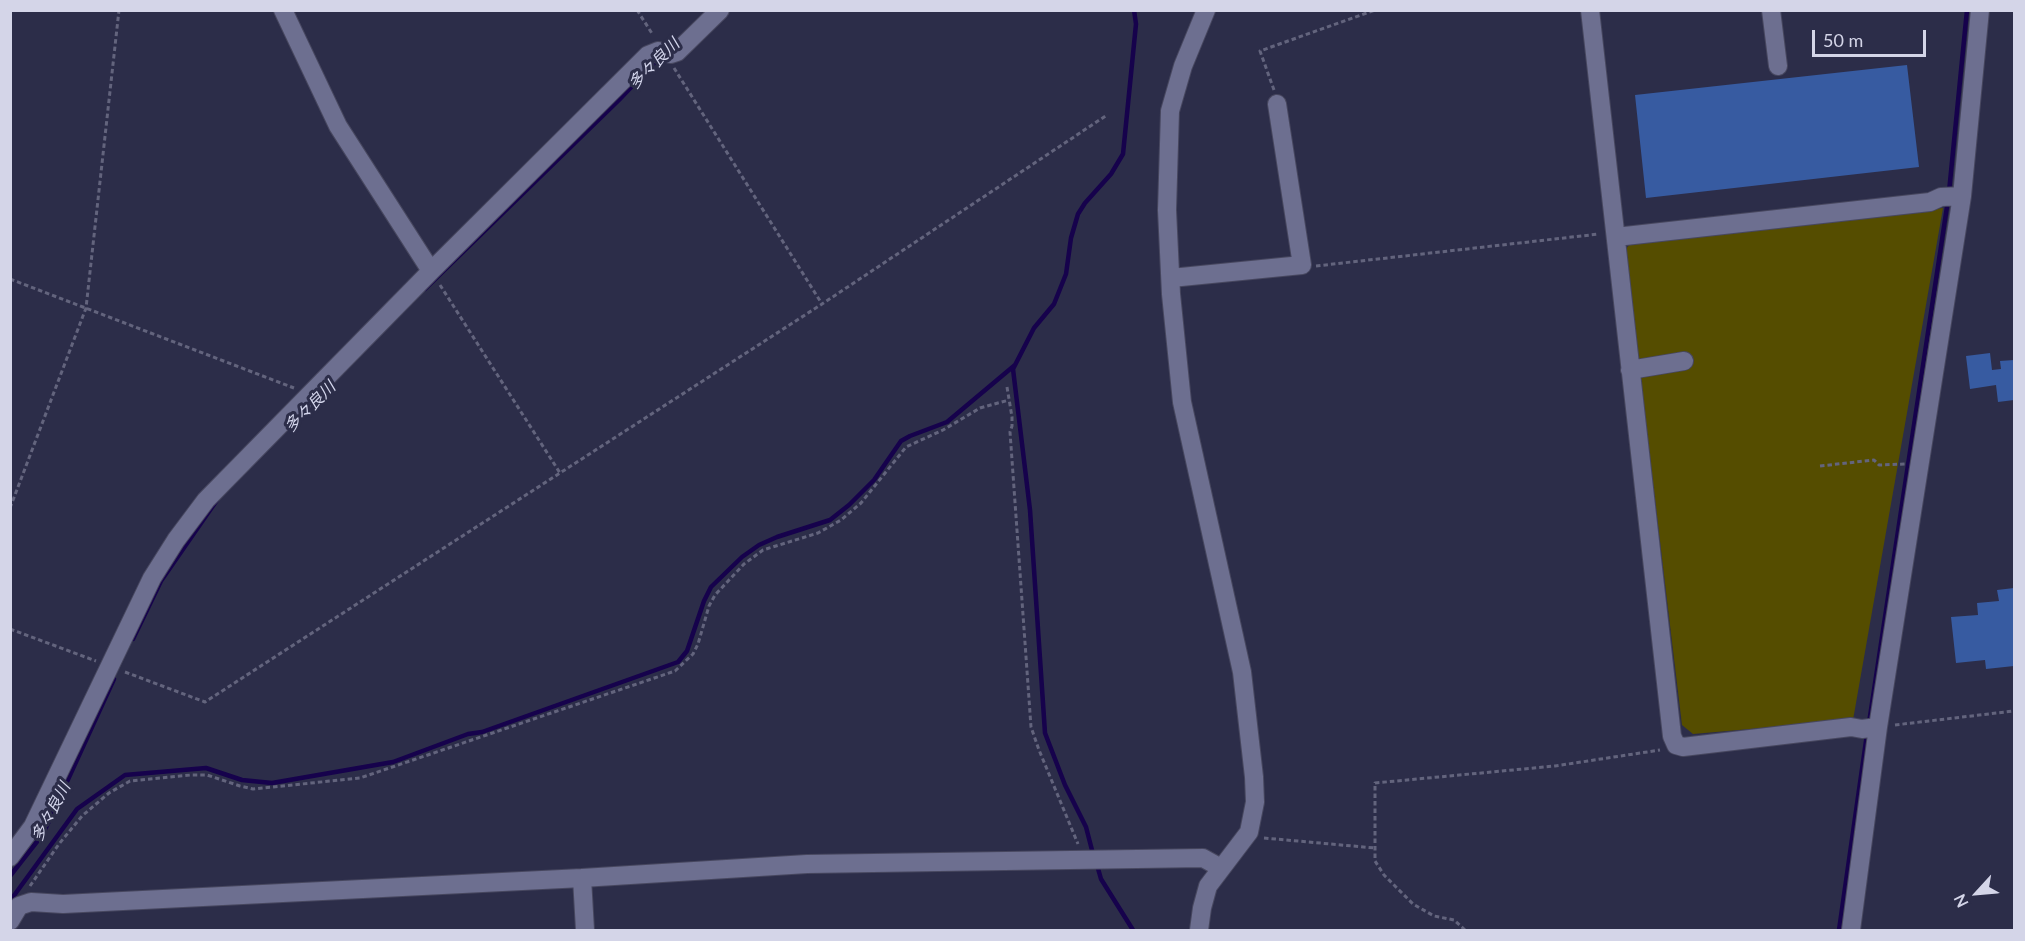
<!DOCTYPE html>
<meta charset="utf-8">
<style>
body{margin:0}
#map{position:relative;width:2025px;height:941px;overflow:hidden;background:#2c2d49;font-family:Lato,sans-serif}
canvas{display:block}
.frame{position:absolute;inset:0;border:12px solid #d4d5e8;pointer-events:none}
.north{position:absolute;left:1947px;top:863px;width:60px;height:60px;-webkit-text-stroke:4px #2c2d49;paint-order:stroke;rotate:244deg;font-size:16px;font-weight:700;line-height:24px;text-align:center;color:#d4d5e8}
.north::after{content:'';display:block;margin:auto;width:21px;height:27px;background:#d4d5e8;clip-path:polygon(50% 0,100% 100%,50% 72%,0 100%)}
.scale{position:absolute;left:1812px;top:30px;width:114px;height:27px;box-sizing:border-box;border:3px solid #d4d5e8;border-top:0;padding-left:8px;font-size:18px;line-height:21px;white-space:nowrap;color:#d4d5e8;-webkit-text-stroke:4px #2c2d49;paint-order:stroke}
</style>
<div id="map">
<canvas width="2025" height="941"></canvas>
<div class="frame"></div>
<div class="north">N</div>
<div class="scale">50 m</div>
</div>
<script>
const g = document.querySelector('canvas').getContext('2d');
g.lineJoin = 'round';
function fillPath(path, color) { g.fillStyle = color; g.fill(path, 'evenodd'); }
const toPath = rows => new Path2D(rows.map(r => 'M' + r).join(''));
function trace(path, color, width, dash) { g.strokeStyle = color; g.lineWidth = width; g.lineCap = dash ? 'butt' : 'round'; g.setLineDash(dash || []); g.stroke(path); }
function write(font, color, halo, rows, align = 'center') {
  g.font = font + ' Lato,"Noto Sans JP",sans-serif'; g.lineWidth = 6; g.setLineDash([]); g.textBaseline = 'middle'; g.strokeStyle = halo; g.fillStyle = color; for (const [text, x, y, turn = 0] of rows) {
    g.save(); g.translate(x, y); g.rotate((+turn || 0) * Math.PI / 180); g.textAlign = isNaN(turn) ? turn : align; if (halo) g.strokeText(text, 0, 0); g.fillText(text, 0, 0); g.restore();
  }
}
const green = toPath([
 [1943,208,1853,720,1693,734,1682,725,1625,250,1630,244]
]);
const stream = toPath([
 [1949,192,1967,10],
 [425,289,619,100,658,59],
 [133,639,161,581,217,500],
 [1869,723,1948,200],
 [1093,854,1086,827,1065,785,1045,733,1030,510,1013,369,1034,328,1054,304,1066,274,1071,238,1078,214,1085,203,1111,174,1123,154,1136,24,1134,10],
 [1097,865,1101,879,1133,930],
 [10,876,43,834,114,679],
 [10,901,77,809,125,775,206,768,242,780,272,783,393,762,468,734,482,732,678,662,687,651,704,601,711,587,742,557,759,545,777,537,830,520,849,505,874,480,901,441,910,436,947,422,1015,365],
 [1839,930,1867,734]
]);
const building = toPath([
 [1907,65,1919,167,1646,198,1635,95],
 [1990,353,1992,370,2001,369,2000,361,2014,360,2014,400,1998,402,1996,385,1970,389,1966,356],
 [2014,588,2014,666,1986,669,1985,660,1956,663,1951,617,1978,615,1977,603,1999,601,1997,590]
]);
const path = toPath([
 [637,10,653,35],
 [674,68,822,304],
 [1274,90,1260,51,1375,10],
 [1316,266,1599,234],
 [10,279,294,388],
 [440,285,560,473],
 [1007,387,1012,417,1012,426,1010,432,1031,727,1039,750,1078,844],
 [1820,466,1874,460,1879,465,1905,464],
 [10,508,86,308,119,10],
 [10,629,96,661],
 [125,672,205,702,822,304,1107,115],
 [1895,725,2014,711],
 [1264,838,1375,848],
 [30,886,59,844,82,816,109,793,130,781,191,775,207,775,240,786,253,789,360,778,675,671,693,654,698,644,709,606,715,595,744,564,763,550,818,533,841,520,861,503,906,447,943,430,980,408,1009,400],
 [1465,930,1454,920,1434,916,1413,904,1384,875,1375,861,1375,783,1555,766,1660,750]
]);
const minor = toPath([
 [283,10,338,126,431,271],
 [1590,10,1672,736,1676,745,1683,747,1851,727,1862,729,1878,727],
 [1771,10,1778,66],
 [1616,237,1930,202,1941,197,1962,196],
 [1171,278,1302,265,1277,104],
 [1630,370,1684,361],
 [10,857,33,826,152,578,176,540,206,500,431,271,648,55,658,51,671,54,677,52,720,10],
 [582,878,585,930],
 [10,921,19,906,31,902,63,904,582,878,807,864,1203,858,1221,868],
 [1199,930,1202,908,1208,886,1249,832,1255,802,1254,777,1242,672,1182,402,1171,294,1167,210,1170,111,1183,66,1206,10],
 [1851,930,1878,727,1962,196,1980,10]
]);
const waterNames = [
 ["多々良川",654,64,-45],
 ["多々良川",310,407,-45],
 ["多々良川",51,812,-62]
];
fillPath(green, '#554d00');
trace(stream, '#16024c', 4.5);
fillPath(building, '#375ba1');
trace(minor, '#47475f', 20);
trace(path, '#63647d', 3, [4.5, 3]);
trace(minor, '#6d6f90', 18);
write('italic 16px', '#d4d6ec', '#2c2d49', waterNames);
</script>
